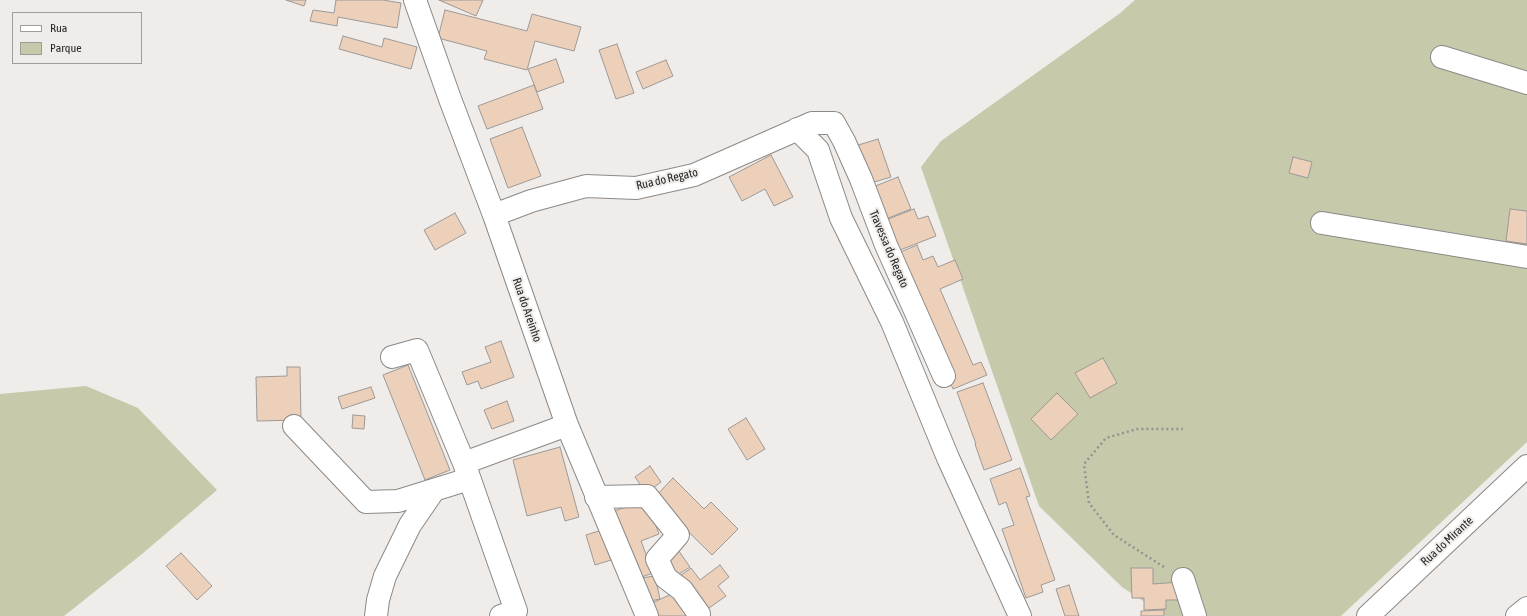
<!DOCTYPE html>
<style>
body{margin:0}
#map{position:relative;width:1527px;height:616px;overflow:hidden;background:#efece9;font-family:"Asap Condensed",sans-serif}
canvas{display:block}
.legend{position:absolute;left:12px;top:12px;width:130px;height:52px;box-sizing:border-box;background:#efece9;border:1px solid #9f9d9b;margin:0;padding:5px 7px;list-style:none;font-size:12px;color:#282726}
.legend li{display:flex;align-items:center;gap:8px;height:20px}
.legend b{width:20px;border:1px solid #9f9d9b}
</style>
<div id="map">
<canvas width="1527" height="616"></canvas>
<ul class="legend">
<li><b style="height:5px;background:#fff"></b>Rua</li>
<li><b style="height:11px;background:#c6c9aa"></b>Parque</li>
</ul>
</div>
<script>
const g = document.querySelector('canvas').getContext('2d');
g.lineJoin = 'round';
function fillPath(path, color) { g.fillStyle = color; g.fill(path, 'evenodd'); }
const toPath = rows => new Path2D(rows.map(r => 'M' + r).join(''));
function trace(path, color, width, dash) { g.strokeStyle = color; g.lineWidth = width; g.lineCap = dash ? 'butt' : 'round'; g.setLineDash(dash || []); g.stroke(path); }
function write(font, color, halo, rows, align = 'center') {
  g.font = font + ' "Asap Condensed",sans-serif'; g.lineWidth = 4; g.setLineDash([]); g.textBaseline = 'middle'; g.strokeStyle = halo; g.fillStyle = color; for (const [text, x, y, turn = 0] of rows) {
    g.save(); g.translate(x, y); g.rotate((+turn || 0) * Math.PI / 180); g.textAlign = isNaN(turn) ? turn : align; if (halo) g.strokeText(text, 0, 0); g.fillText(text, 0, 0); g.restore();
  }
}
const green = toPath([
 [1135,0,1527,0,1527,442,1341,616,1166,616,1122,587,1039,506,921,167,941,141,1119,14],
 [86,386,138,408,217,490,142,554,64,616,0,616,0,394]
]);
const building = toPath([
 [286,0,306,0,304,6,286,0],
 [336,0,383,0,401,3,397,28,338,17,337,26,310,21,313,10,334,13,336,0],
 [439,0,483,0,476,16,439,0],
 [445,10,527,31,532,14,581,27,574,51,535,41,527,70,484,59,487,51,438,38,445,10],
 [343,36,382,47,384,38,417,47,411,69,339,49,343,36],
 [617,44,634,93,616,99,599,50,617,44],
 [556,59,564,82,537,92,528,69,556,59],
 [666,60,673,76,643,89,636,72,666,60],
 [534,85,543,109,487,129,478,106,534,85],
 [522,127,541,176,508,188,490,139,522,127],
 [878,139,891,177,868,184,855,146,878,139],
 [771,155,793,197,774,206,765,189,742,201,729,177,771,155],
 [1293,157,1312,162,1308,178,1289,173,1293,157],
 [898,177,911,209,881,221,868,189,898,177],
 [914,209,918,219,928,216,936,236,895,252,883,221,914,209],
 [1510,209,1527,211,1527,244,1506,241,1510,209],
 [455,213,466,233,435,250,424,230,455,213],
 [917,245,923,260,933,256,938,267,955,260,963,279,940,289,973,365,981,362,987,375,953,389,896,254,917,245],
 [501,341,514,377,481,389,478,381,467,385,462,372,491,362,485,347,501,341],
 [1103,358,1117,383,1090,398,1075,373,1103,358],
 [408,365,450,470,425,480,383,375,408,365],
 [287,367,300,367,301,420,257,421,256,377,287,376,287,367],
 [983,383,1012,460,984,470,975,444,976,444,957,392,983,383],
 [371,387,375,398,342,409,338,397,371,387],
 [1057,393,1078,414,1051,440,1031,419,1057,393],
 [507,401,514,421,492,429,484,410,507,401],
 [353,415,365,416,364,429,352,428,353,415],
 [746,418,765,449,747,460,728,429,746,418],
 [560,447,579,517,565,521,561,507,527,516,513,460,560,447],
 [650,466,661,482,646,493,635,477,650,466],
 [1020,468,1030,496,1026,497,1055,580,1041,585,1043,592,1026,598,1002,529,1014,525,1006,502,999,505,990,479,1020,468],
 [673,478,704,509,711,502,738,529,712,555,654,498,673,478],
 [647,500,659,534,641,541,653,573,636,579,611,512,647,500],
 [602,530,611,560,595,565,586,535,602,530],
 [676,547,690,567,676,576,662,556,676,547],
 [181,553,212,586,197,600,166,566,181,553],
 [720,565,729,577,718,586,726,596,702,613,676,579,691,568,700,580,720,565],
 [1131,568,1153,568,1153,584,1179,582,1180,600,1166,600,1166,609,1144,610,1144,598,1132,598,1131,568],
 [655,576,660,599,646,602,641,578,655,576],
 [1069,585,1079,616,1065,616,1056,589,1069,585],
 [680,590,692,616,656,616,650,604,680,590],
 [1164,610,1164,616,1141,616,1141,611,1164,610]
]);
const path = toPath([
 [1164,567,1114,535,1089,503,1084,464,1106,438,1137,429,1183,429]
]);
const minor = toPath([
 [415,0,450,99,494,215,567,425,647,616],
 [1442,57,1527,83],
 [797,129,818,150,841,218,892,322,948,458,1020,616],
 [494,215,531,201,586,186,636,188,694,175,812,123,834,123,844,141,861,179,886,245,944,376],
 [1322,223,1527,257],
 [392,357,417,350,464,463,516,611,501,616],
 [294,426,366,502,398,501,469,479],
 [464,463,567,425],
 [596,497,647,496,678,535,657,559,666,578,682,590,699,614],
 [1183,579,1195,616],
 [376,616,378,600,385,576,410,525,434,490],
 [1368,616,1527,466]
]);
const highway = toPath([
 [1517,616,1527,608]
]);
const streetNames = [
 ["Rua do Regato",667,179,-13],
 ["Travessa do Regato",889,249,67],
 ["Rua do Areinho",527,310,71],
 ["Rua do Mirante",1447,541,-43]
];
fillPath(green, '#c6c9aa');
fillPath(building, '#ecd0ba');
trace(building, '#9c9997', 1);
trace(minor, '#8c8987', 24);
trace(highway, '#8c8987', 24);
trace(path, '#959391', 2.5, [2, 3]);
trace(minor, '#fff', 22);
trace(highway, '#fff', 22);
write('12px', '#282726', '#efece9', streetNames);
</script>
